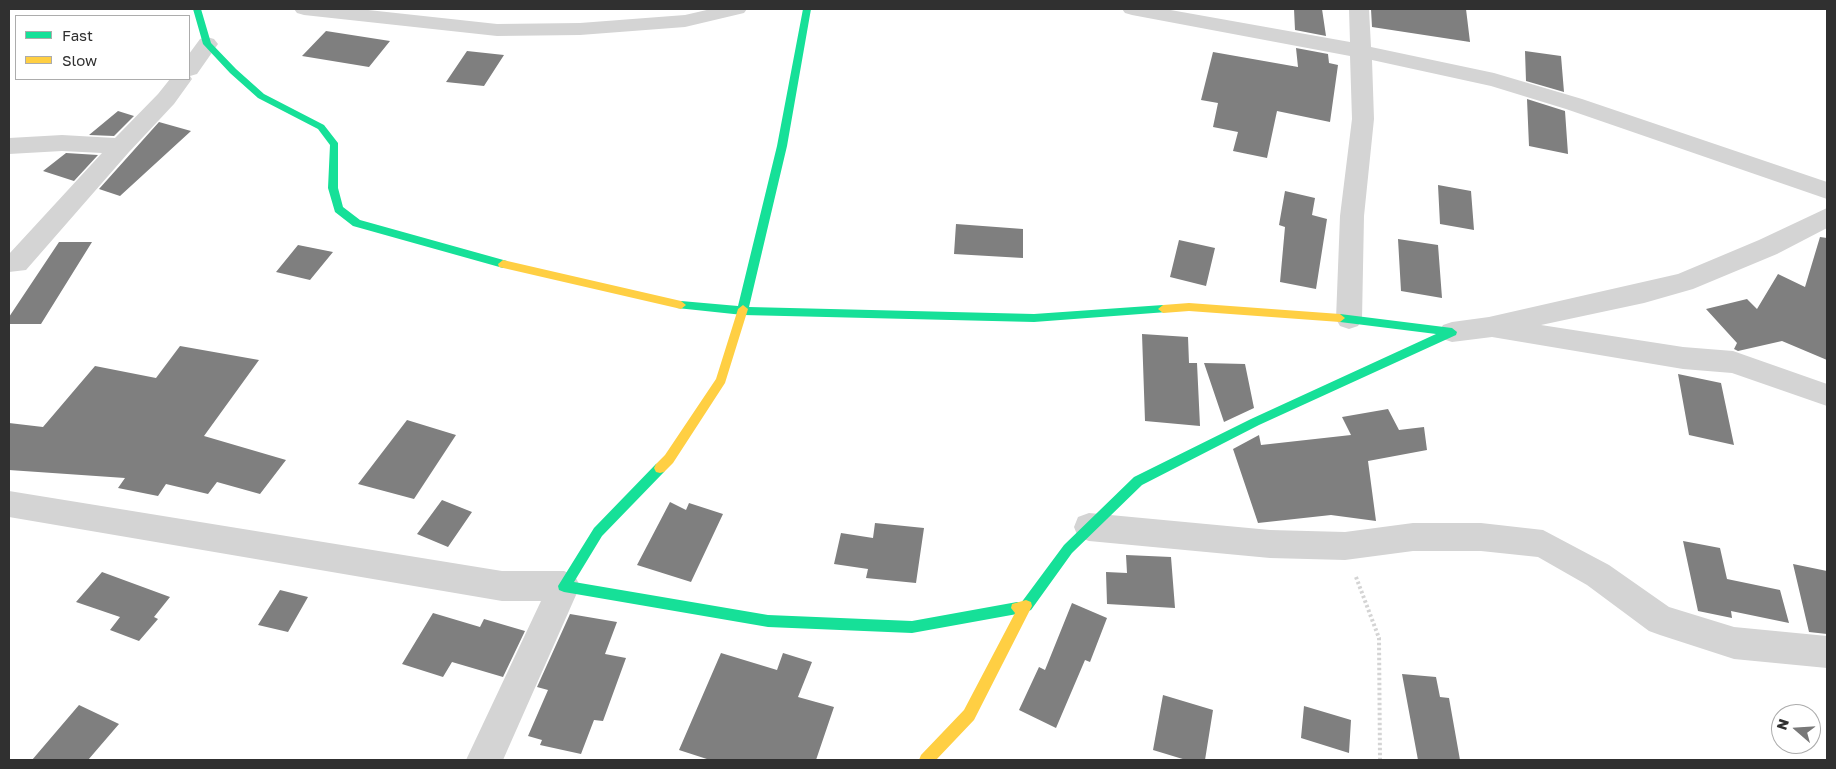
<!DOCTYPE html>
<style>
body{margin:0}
#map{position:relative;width:1836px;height:769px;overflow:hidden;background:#fff;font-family:"Golos Text",sans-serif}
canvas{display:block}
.frame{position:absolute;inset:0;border:10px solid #303030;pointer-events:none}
.legend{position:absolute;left:15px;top:15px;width:175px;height:65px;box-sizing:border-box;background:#fff;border:1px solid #acacac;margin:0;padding:6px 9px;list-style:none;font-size:15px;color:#303030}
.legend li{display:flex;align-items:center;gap:10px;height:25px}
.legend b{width:25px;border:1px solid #acacac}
.north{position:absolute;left:1771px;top:704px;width:50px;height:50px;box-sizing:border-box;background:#fff;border:1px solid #acacac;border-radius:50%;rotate:289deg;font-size:14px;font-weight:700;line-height:20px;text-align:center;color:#303030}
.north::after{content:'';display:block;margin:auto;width:18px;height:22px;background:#787878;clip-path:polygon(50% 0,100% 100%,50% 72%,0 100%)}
</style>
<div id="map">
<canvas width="1836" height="769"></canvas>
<div class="frame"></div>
<ul class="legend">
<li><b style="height:6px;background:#16e098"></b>Fast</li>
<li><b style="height:6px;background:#ffcf43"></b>Slow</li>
</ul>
<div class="north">N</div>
</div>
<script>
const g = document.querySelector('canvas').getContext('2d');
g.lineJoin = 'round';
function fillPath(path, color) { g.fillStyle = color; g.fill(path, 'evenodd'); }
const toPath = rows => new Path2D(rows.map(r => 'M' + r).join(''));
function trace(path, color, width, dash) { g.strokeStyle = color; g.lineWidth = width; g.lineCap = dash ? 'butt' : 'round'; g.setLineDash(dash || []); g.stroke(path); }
const building = toPath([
 [1294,9,1322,9,1326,36,1295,30],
 [1371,9,1466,9,1470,42,1372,27],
 [326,31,390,41,369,67,302,56],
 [1296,48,1328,54,1329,63,1338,65,1330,122,1277,111,1267,158,1233,151,1238,132,1213,127,1218,103,1201,100,1213,52,1298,67],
 [467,51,504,55,484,86,446,82],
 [1525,51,1561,56,1564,92,1526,81],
 [1527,99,1565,111,1568,154,1529,146],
 [118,111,134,116,114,136,89,135],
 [159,122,191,131,120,196,99,189],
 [66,153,98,155,74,181,43,171],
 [1438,185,1471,191,1474,230,1440,224],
 [1285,191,1315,198,1312,215,1327,219,1316,289,1280,282,1285,227,1279,225],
 [956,224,1023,229,1023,258,954,254],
 [1820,237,1827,238,1827,360,1782,341,1738,351,1734,349,1737,343,1706,309,1747,299,1757,309,1778,274,1805,287],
 [1398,239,1438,245,1442,298,1401,291],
 [1179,240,1215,248,1206,286,1170,277],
 [59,242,92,242,41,324,9,324,9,317],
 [298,245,333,252,310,280,276,272],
 [1142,334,1188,337,1189,363,1197,363,1200,426,1145,421],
 [180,346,259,360,204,436,286,460,260,494,217,482,208,494,166,484,158,496,118,488,125,478,9,470,9,423,43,427,95,366,156,378],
 [1204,363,1245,364,1254,408,1224,422],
 [1678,374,1721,383,1734,445,1689,435],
 [1388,409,1399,430,1424,427,1427,450,1368,461,1376,521,1331,515,1258,523,1233,449,1259,435,1261,445,1351,435,1342,417],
 [407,420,456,435,414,499,358,484],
 [442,500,472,512,448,547,417,534],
 [670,502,686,510,689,503,723,514,691,582,637,565],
 [875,523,924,528,916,583,866,578,868,569,834,564,841,533,873,538],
 [1683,541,1720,548,1727,579,1780,590,1789,623,1731,611,1732,618,1698,611],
 [1126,555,1171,557,1175,608,1107,604,1106,572,1127,573],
 [1793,564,1827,571,1827,634,1809,632],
 [102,572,170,597,154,617,158,619,139,641,110,630,120,617,76,602],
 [280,590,308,597,288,632,258,625],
 [1072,603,1107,618,1090,662,1085,660,1056,728,1019,710,1039,667,1045,670],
 [433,613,480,627,484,619,525,631,503,677,452,662,443,677,402,664],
 [570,614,617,622,605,654,626,658,603,721,594,720,581,754,540,745,542,740,528,736,548,690,537,687],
 [721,653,777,670,783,653,812,662,798,697,834,707,816,760,710,760,679,750],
 [1402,674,1436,677,1440,697,1449,698,1460,760,1418,760],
 [1163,695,1213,710,1205,760,1186,760,1153,750],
 [79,705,119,724,88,760,32,760],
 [1304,706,1351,720,1349,753,1301,738]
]);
const path = toPath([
 [1356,577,1379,638,1380,760]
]);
const street = toPath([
 [294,9,359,9,497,24,580,23,685,15,711,9,747,9,744,13,685,27,580,35,497,36,304,15,297,13,294,9],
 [1122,9,1165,9,1350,42,1349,9,1369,9,1371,47,1494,73,1582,99,1827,182,1827,199,1566,109,1491,86,1372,60,1374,119,1364,216,1362,319,1358,326,1349,329,1340,326,1336,319,1340,216,1352,119,1350,56,1132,15,1125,13,1122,9],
 [207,37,214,39,218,44,197,74,190,76,192,79,174,104,129,152,26,270,9,272,9,254,102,153,62,151,9,154,9,138,62,135,115,138,158,94,170,79,189,79,189,54,200,39,207,37],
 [1827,208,1827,228,1777,254,1693,289,1644,303,1541,325,1683,347,1733,351,1827,384,1827,406,1732,373,1683,369,1492,337,1452,342,1443,339,1439,332,1443,325,1452,322,1489,317,1678,274,1759,240,1827,208],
 [9,491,502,571,564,571,575,576,580,586,503,760,466,760,541,601,502,601,9,517,9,491],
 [1089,513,1270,530,1345,532,1413,523,1481,523,1543,530,1609,565,1669,607,1734,627,1827,636,1827,668,1734,659,1660,635,1649,631,1587,585,1538,557,1481,551,1413,551,1345,560,1270,558,1089,541,1078,537,1074,527,1078,517,1089,513]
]);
const fast = toPath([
 [193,9,201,9,211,43,236,69,264,94,324,125,338,143,338,188,343,207,360,220,507,261,508,264,507,267,503,268,353,226,335,212,328,188,330,145,318,129,258,98,230,73,203,44,193,9],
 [803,9,811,9,787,146,749,307,1034,314,1163,305,1167,306,1168,309,1167,312,1034,322,743,315,677,308,676,305,681,301,738,306,777,146,803,9],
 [1340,314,1452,328,1457,332,1456,335,1259,425,1142,485,1072,553,1031,610,1026,612,1022,611,1017,614,912,633,768,627,564,592,559,590,558,586,594,528,656,464,660,463,664,464,666,468,664,472,602,536,574,582,768,615,912,621,1017,602,1021,603,1064,545,1134,477,1251,419,1436,334,1340,322,1335,318,1340,314]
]);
const slow = toPath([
 [503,260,681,301,686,305,681,309,499,267,498,264,503,260],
 [1189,303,1340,314,1345,318,1340,322,1189,311,1163,313,1158,309,1163,305,1189,303],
 [743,305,748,309,725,383,673,463,664,472,660,473,656,472,654,468,656,464,665,455,716,379,738,309,743,305],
 [1026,600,1031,602,1032,606,974,720,936,760,919,760,921,755,964,710,1015,613,1011,608,1012,604,1026,600]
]);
fillPath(building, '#7f7f7f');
trace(path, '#d4d4d4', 4, [2.5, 2.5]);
fillPath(street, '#d4d4d4');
fillPath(fast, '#16e098');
fillPath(slow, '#ffcf43');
</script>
